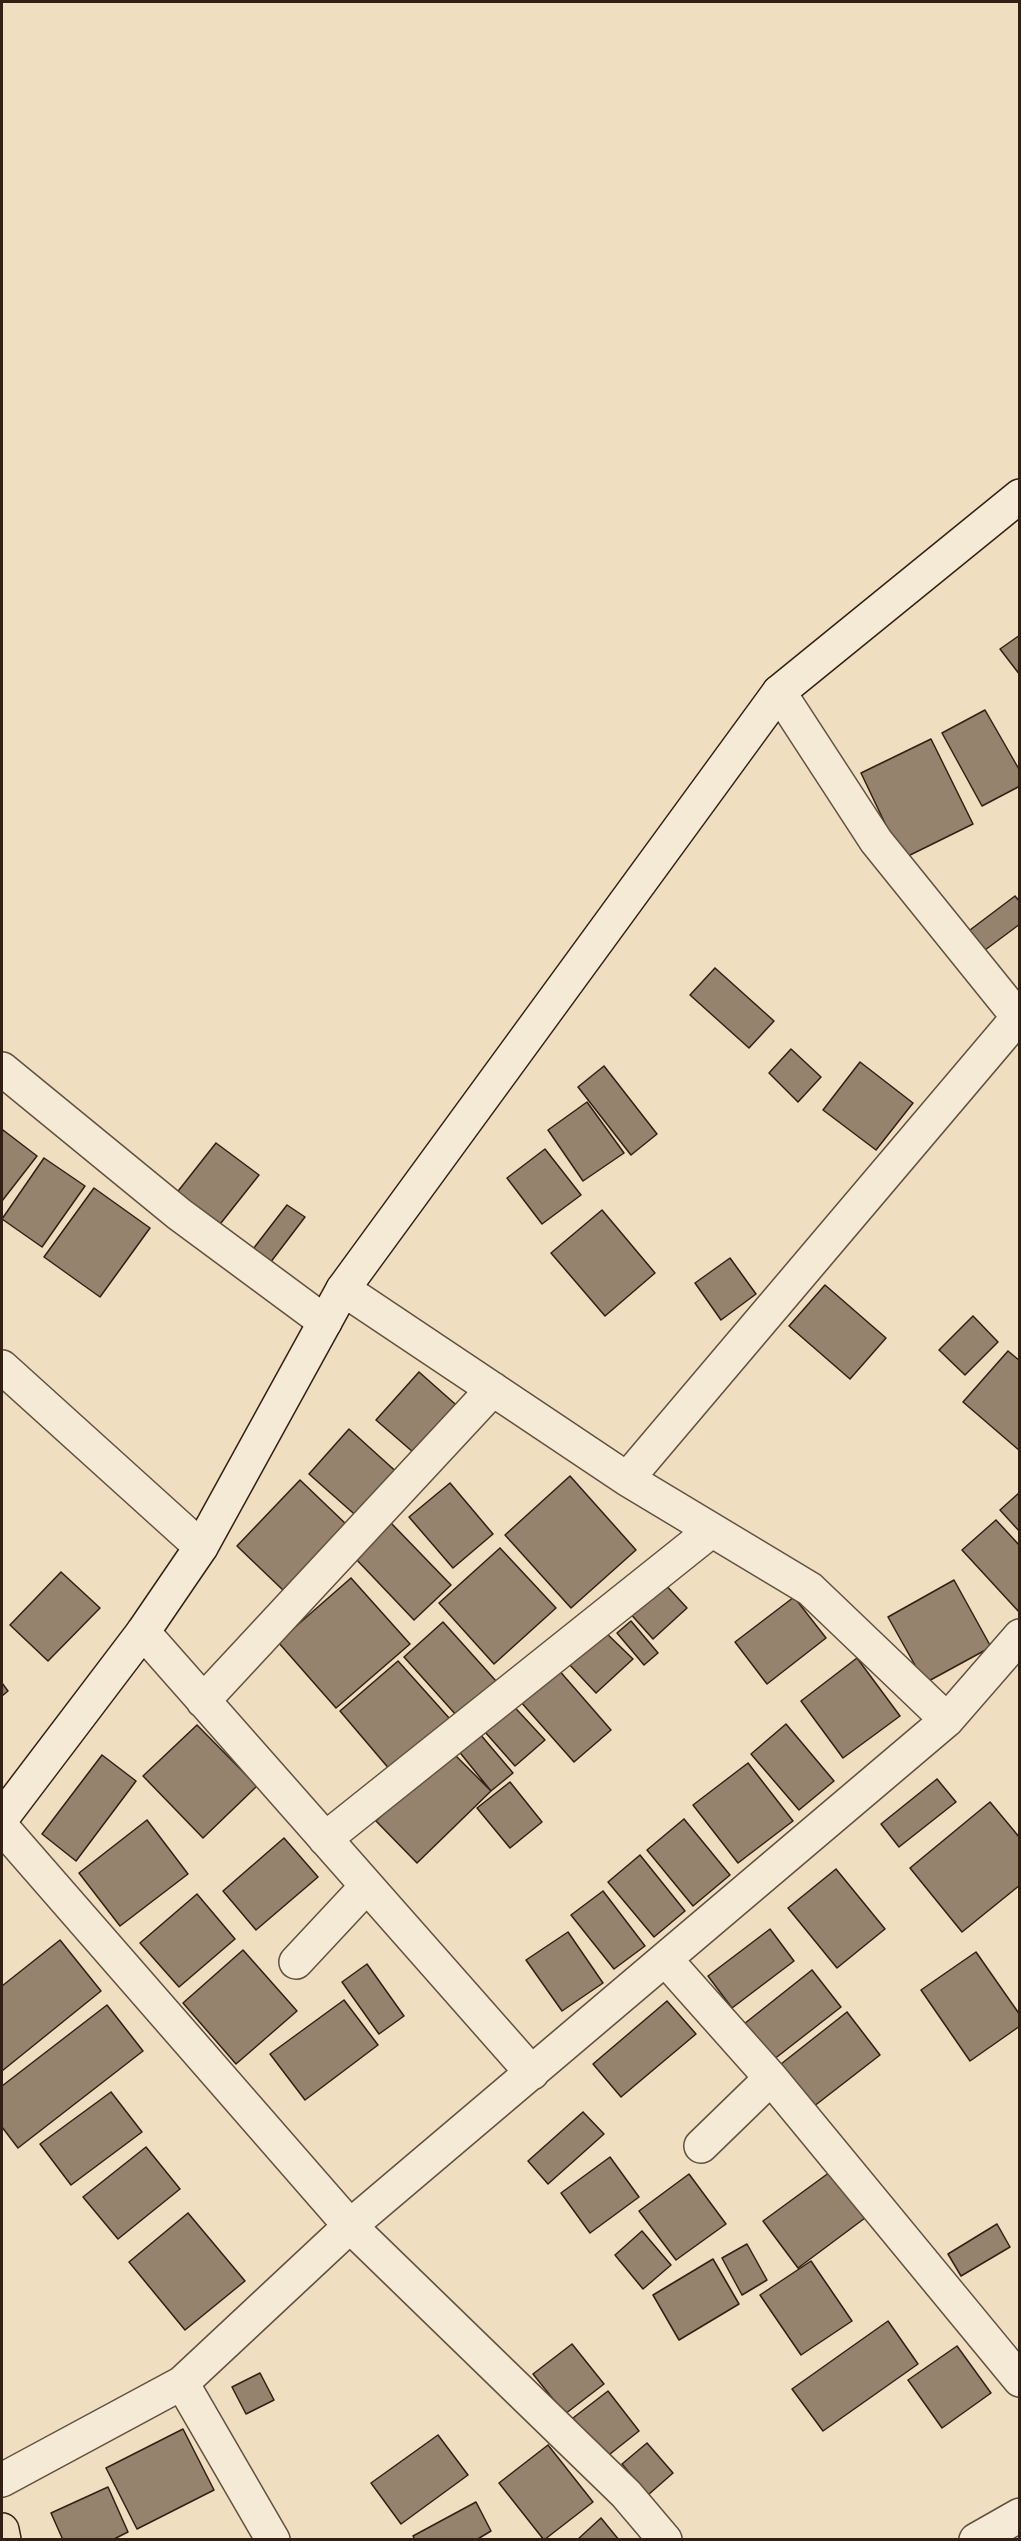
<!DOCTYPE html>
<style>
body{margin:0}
#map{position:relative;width:1021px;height:2541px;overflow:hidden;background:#efdebf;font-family:"IM FELL DW Pica",serif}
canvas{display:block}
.frame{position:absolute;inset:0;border:3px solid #332015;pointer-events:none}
</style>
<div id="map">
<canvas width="1021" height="2541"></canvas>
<div class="frame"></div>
</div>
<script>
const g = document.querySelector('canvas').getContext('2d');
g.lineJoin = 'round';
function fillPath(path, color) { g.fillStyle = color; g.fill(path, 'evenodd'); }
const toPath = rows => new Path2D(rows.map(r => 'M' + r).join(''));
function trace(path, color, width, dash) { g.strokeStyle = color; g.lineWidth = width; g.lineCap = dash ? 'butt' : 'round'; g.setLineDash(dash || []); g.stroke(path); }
const building = toPath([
 [1020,635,1020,675,1000,649,1020,635],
 [985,710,1020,771,1020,786,982,806,942,733,985,710],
 [931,739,973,824,902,859,861,773,931,739],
 [1015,896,1020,902,1020,924,981,953,966,933,1015,896],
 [715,968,774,1021,749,1048,690,995,715,968],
 [791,1049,821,1077,798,1102,769,1073,791,1049],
 [860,1062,913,1103,876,1150,823,1110,860,1062],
 [604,1066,657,1134,631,1155,578,1087,604,1066],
 [587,1102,624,1153,583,1181,548,1130,587,1102],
 [3,1130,37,1156,2,1201,2,1133,3,1130],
 [216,1143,259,1175,217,1228,175,1195,216,1143],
 [545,1149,581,1195,542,1224,507,1178,545,1149],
 [44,1158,85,1186,42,1247,2,1219,44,1158],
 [94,1188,150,1228,100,1297,44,1257,94,1188],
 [287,1205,305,1217,267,1267,250,1253,287,1205],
 [602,1210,655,1273,605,1316,551,1253,602,1210],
 [730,1258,756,1294,721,1320,695,1283,730,1258],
 [825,1285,886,1338,850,1379,789,1326,825,1285],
 [973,1316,998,1342,965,1375,939,1350,973,1316],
 [1008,1351,1020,1361,1020,1451,963,1402,1008,1351],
 [419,1372,463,1411,421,1459,376,1420,419,1372],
 [349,1429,401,1476,361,1520,309,1474,349,1429],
 [570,1476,636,1550,571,1608,505,1535,570,1476],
 [300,1480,348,1526,285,1592,237,1546,300,1480],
 [450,1483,493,1534,453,1568,409,1517,450,1483],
 [1020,1492,1020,1532,1000,1510,1020,1492],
 [996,1520,1020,1546,1020,1613,962,1550,996,1520],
 [391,1523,451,1585,414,1620,355,1558,391,1523],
 [500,1548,556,1608,494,1664,439,1603,500,1548],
 [61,1572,100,1608,48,1661,10,1625,61,1572],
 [351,1578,410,1644,336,1708,278,1642,351,1578],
 [954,1580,991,1647,925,1683,888,1617,954,1580],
 [662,1581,687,1608,653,1639,628,1611,662,1581],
 [794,1597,826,1638,767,1684,735,1642,794,1597],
 [631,1621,658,1653,644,1665,617,1633,631,1621],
 [443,1622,496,1681,457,1716,404,1657,443,1622],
 [603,1630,633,1659,596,1693,568,1663,603,1630],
 [857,1658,900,1716,843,1758,801,1701,857,1658],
 [398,1661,450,1719,391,1771,340,1711,398,1661],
 [557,1668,611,1730,574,1762,520,1701,557,1668],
 [2,1683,8,1691,2,1696,2,1683],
 [507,1699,545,1740,515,1766,478,1724,507,1699],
 [786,1724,834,1781,799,1810,751,1754,786,1724],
 [197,1725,257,1786,203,1838,143,1776,197,1725],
 [474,1727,513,1773,491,1791,453,1744,474,1727],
 [450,1750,491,1791,417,1863,376,1821,450,1750],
 [102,1755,136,1781,76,1861,42,1834,102,1755],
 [748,1763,793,1821,738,1863,693,1805,748,1763],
 [937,1779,956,1802,899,1847,881,1824,937,1779],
 [510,1782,542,1822,510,1848,477,1808,510,1782],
 [990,1802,1020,1838,1020,1885,962,1932,910,1868,990,1802],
 [684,1819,730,1875,693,1906,647,1850,684,1819],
 [147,1820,188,1874,120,1926,79,1873,147,1820],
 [284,1838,318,1877,256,1930,223,1891,284,1838],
 [640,1855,685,1911,654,1937,608,1882,640,1855],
 [836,1869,885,1929,837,1968,788,1908,836,1869],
 [603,1891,645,1946,614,1969,571,1915,603,1891],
 [197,1894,235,1939,179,1987,140,1943,197,1894],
 [770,1929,794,1961,732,2008,708,1976,770,1929],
 [568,1932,603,1983,562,2011,526,1960,568,1932],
 [60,1940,101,1991,2,2071,2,1986,60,1940],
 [243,1950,297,2011,236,2064,183,2003,243,1950],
 [976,1952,1020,2015,1020,2026,970,2061,921,1990,976,1952],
 [367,1964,404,2016,379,2034,342,1982,367,1964],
 [812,1970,841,2007,773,2060,744,2024,812,1970],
 [344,2000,378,2045,305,2100,270,2054,344,2000],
 [667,2001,696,2034,621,2097,593,2064,667,2001],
 [107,2005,143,2051,18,2148,2,2127,2,2086,107,2005],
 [847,2012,880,2055,813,2107,781,2064,847,2012],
 [111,2092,142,2132,71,2185,40,2144,111,2092],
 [583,2112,604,2134,548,2184,528,2161,583,2112],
 [146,2147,180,2189,118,2239,83,2197,146,2147],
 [610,2157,639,2197,590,2233,561,2193,610,2157],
 [830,2172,865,2218,798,2268,763,2221,830,2172],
 [689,2174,726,2224,676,2260,639,2211,689,2174],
 [188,2213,245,2281,185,2330,129,2262,188,2213],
 [997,2224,1010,2247,961,2276,948,2254,997,2224],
 [642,2231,671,2265,643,2289,615,2255,642,2231],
 [747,2244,767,2280,742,2295,722,2258,747,2244],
 [713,2259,739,2304,679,2340,653,2295,713,2259],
 [811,2261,852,2321,801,2355,760,2295,811,2261],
 [888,2321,918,2364,823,2431,792,2389,888,2321],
 [572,2344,604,2384,565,2414,533,2374,572,2344],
 [957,2346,991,2393,942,2428,908,2380,957,2346],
 [260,2373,274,2400,246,2414,232,2387,260,2373],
 [608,2391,639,2431,605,2458,573,2418,608,2391],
 [183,2429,214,2490,137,2529,106,2468,183,2429],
 [438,2435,468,2475,401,2524,371,2483,438,2435],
 [647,2443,673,2473,648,2495,622,2464,647,2443],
 [548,2445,593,2502,544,2540,499,2483,548,2445],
 [108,2487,128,2532,112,2540,63,2540,51,2513,108,2487],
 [476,2502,491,2531,476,2540,415,2540,413,2536,476,2502],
 [601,2518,619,2540,577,2540,601,2518]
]);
const street = toPath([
 [779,692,876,841,1018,1017],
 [2,1069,179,1214,325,1322],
 [343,1289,627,1479,810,1589,947,1720],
 [2,1367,201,1547],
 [627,1479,1020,1015],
 [143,1632,532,2073],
 [203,1701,493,1389],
 [2,1827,350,2226,626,2494,665,2540],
 [325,1839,712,1530],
 [666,1960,771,2078,1020,2380],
 [296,1962,366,1887],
 [701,2146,771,2078],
 [182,2383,273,2540],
 [2,2480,182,2383,350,2226,947,1720,1020,1636],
 [976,2540,1020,2515]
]);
const secondary = toPath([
 [2,1818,143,1632,201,1547,343,1289,779,692,1020,496]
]);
const highway = toPath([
 [2,2530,4,2540]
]);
fillPath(building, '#95836d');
trace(building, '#332015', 1.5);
trace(street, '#625040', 36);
trace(secondary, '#332015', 36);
trace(highway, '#332015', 36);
trace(street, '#f5ead5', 33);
trace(secondary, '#f5ead5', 33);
trace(highway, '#efdebf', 33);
</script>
